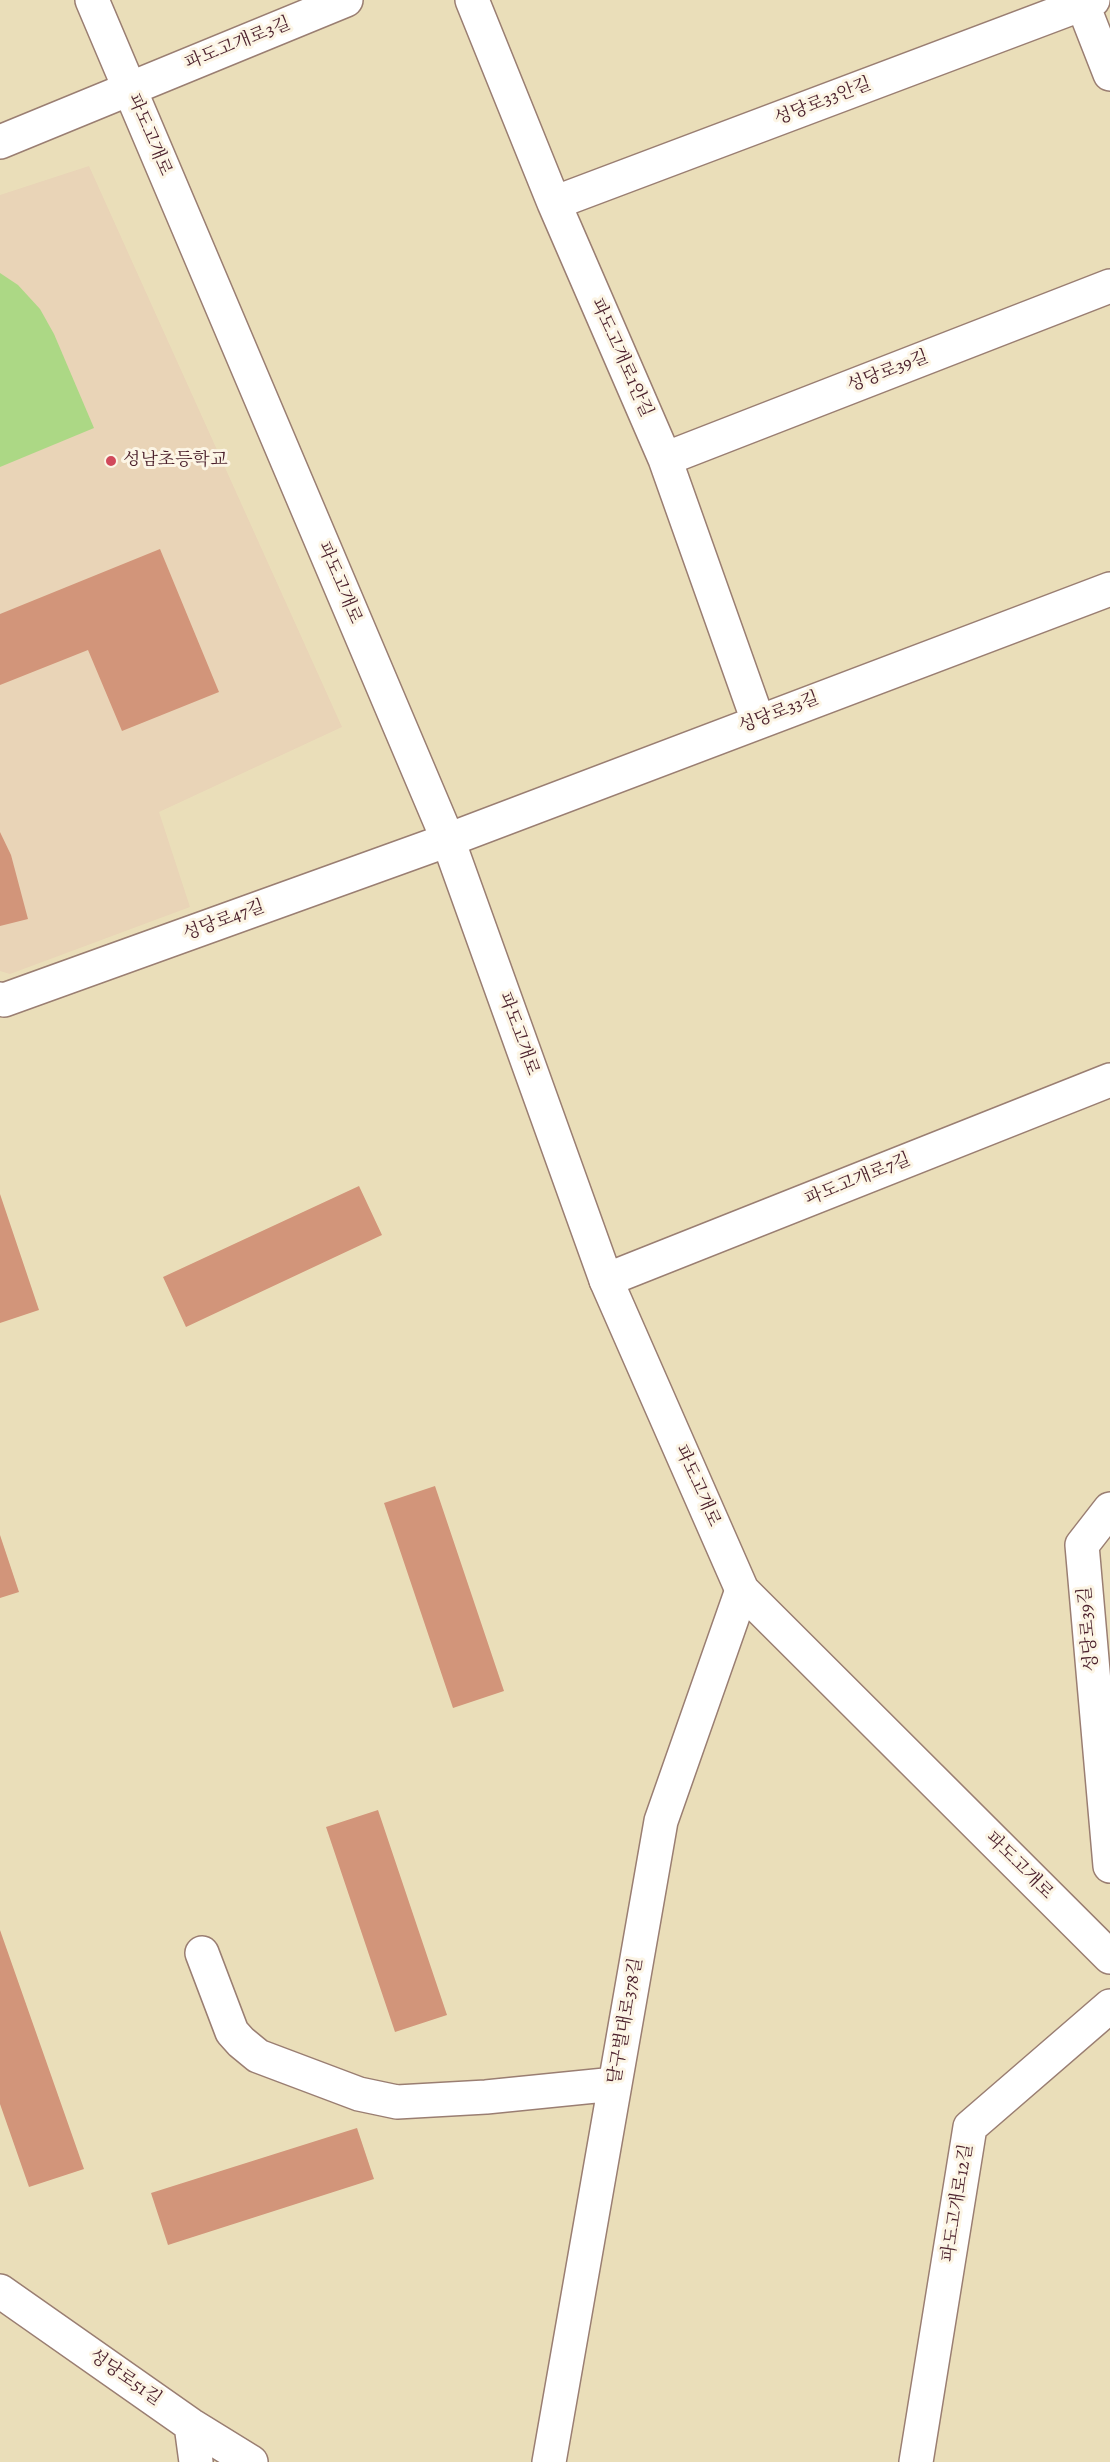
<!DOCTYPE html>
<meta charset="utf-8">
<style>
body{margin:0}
canvas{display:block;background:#eadeb9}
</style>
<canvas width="1110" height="2462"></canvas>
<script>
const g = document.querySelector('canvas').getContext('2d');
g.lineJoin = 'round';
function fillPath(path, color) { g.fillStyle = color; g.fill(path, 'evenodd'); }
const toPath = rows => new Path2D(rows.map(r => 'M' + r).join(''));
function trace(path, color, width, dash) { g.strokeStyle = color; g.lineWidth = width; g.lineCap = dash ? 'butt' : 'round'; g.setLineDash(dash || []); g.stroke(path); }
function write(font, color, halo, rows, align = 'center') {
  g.font = font + ' Alegreya,"Noto Serif KR",serif'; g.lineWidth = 6; g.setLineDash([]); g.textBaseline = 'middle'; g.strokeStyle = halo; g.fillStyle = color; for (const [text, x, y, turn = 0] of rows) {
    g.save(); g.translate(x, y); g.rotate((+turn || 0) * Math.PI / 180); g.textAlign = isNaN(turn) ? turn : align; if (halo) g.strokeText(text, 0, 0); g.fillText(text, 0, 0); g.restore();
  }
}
const built = toPath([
 [89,166,342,727,159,812,190,907,10,974,0,971,0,195]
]);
const green = toPath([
 [0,273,18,285,40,309,54,334,94,428,0,467]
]);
const building = toPath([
 [160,549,219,692,122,731,88,650,0,685,0,614],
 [0,832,11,855,28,919,0,926],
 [359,1186,382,1235,186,1327,163,1277],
 [0,1194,39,1310,0,1323],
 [435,1486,504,1691,453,1708,384,1503],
 [0,1535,19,1592,0,1598],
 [378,1810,447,2015,395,2032,326,1827],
 [0,1930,84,2169,29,2187,0,2104],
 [357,2128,374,2179,168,2245,151,2193]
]);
const minor = toPath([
 [472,0,554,203,665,459,758,721],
 [1081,0,1110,74],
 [0,142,346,0],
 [554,203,1093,0],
 [665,459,1110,286],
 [0,999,4,1000,448,840,1110,589],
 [606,1280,1110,1080],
 [1110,1509,1082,1545,1110,1866],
 [202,1953,232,2032,241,2042,258,2056,359,2094,397,2102,486,2097,615,2084],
 [0,2291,191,2425,251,2462],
 [191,2425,196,2462],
 [549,2462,661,1821,742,1590],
 [916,2462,970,2127,1110,2006]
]);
const tertiary = toPath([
 [92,0,448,840,606,1280,742,1590,1110,1957]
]);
const markers = [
 [111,461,6,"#d1495b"]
];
const streetNames = [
 ["파도고개로3길",238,44,-22],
 ["성당로33안길",823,102,-21],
 ["파도고개로",149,135,67],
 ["파도고개로1안길",621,358,66],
 ["성당로39길",888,372,-21],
 ["파도고개로",339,583,67],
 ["성당로33길",779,713,-21],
 ["성당로47길",224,921,-20],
 ["파도고개로",518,1034,70],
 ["파도고개로7길",858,1180,-22],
 ["파도고개로",697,1486,66],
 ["성당로39길",1089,1629,-95],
 ["파도고개로",1019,1866,45],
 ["달구벌대로378길",626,2021,-80],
 ["파도고개로12길",958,2203,-81],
 ["성당로51길",125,2378,35]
];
const poiNames = [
 ["성남초등학교",123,461]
];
fillPath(built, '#e9d4b7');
fillPath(green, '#acd885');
fillPath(building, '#d2957a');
trace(minor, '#9a7e72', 36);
trace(tertiary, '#9a7e72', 36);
trace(minor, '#fff', 33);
trace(tertiary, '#fff', 33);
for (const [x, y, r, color] of markers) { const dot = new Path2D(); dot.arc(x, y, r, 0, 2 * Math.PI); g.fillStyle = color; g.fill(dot); trace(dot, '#fcf5e5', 2); }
write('18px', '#4a1f2b', '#fcf5e5', streetNames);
write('18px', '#4a1f2b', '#fcf5e5', poiNames, 'left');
</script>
